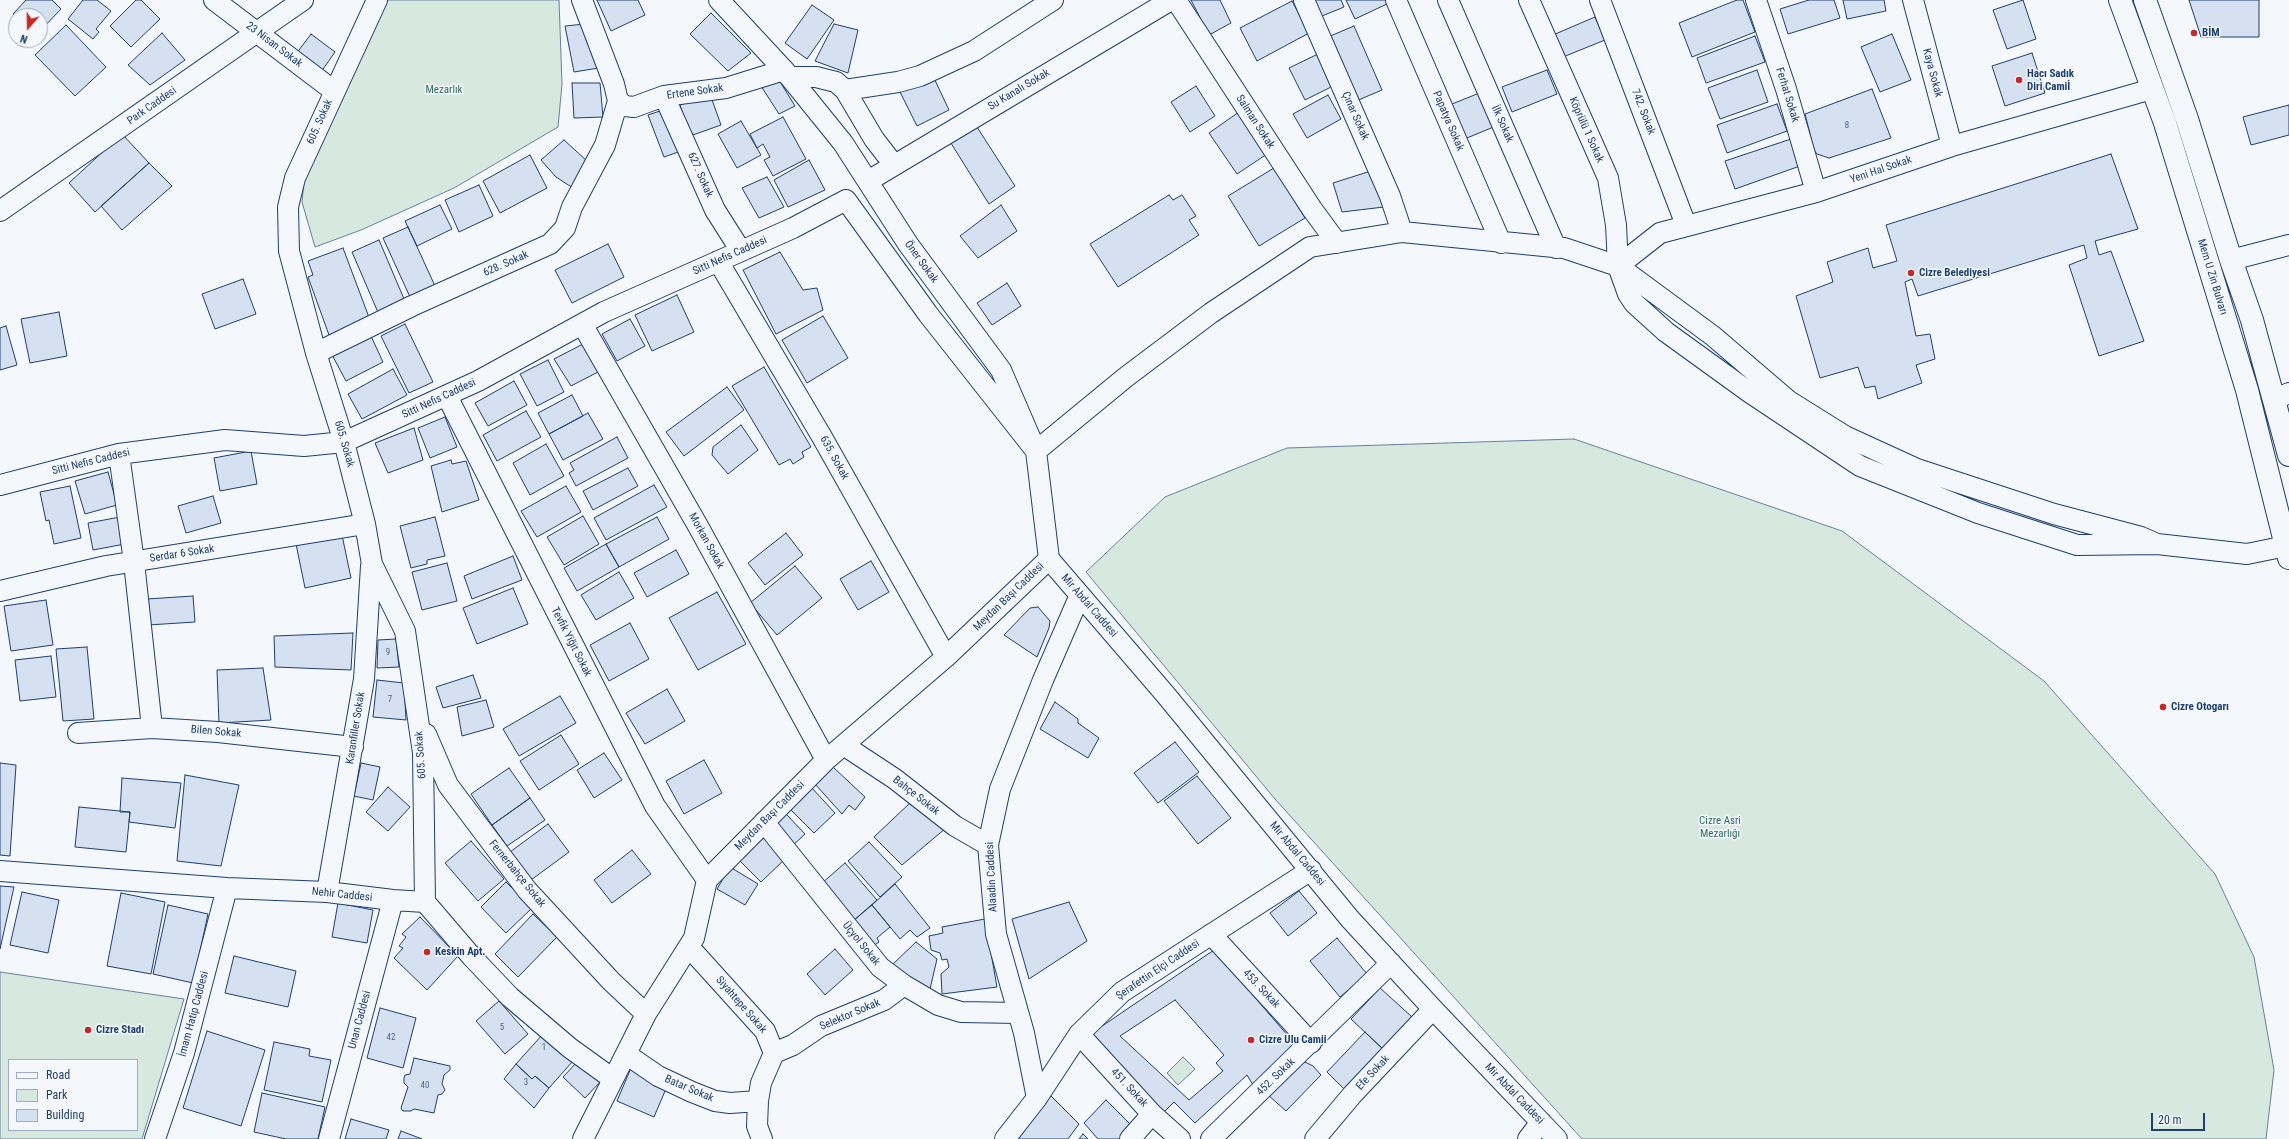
<!DOCTYPE html>
<meta charset="utf-8">
<style>
body{margin:0}
#map{position:relative;width:2289px;height:1139px;overflow:hidden;background:#f4f7fb;font-family:"Roboto Condensed",sans-serif}
canvas{display:block}
.legend{position:absolute;left:8px;top:1059px;width:130px;height:72px;box-sizing:border-box;background:#f4f7fb;border:1px solid #9eadc5;margin:0;padding:5px 7px;list-style:none;font-size:12px;color:#1d3f73}
.legend li{display:flex;align-items:center;gap:8px;height:20px}
.legend b{width:20px;border:1px solid #9eadc5}
.north{position:absolute;left:8px;top:8px;width:40px;height:40px;box-sizing:border-box;background:#f4f7fb;border:1px solid #9eadc5;border-radius:50%;rotate:200deg;font-size:11px;font-weight:700;line-height:16px;text-align:center;color:#1d3f73}
.north::after{content:'';display:block;margin:auto;width:14px;height:18px;background:#c62828;clip-path:polygon(50% 0,100% 100%,50% 72%,0 100%)}
.scale{position:absolute;left:2151px;top:1113px;width:54px;height:18px;box-sizing:border-box;border:2px solid #1d3f73;border-top:0;padding-left:5px;font-size:12px;line-height:14px;white-space:nowrap;color:#1d3f73;-webkit-text-stroke:3px #f4f7fb;paint-order:stroke}
</style>
<div id="map">
<canvas width="2289" height="1139"></canvas>
<ul class="legend">
<li><b style="height:5px;background:#f4f7fb"></b>Road</li>
<li><b style="height:11px;background:#d7e8df"></b>Park</li>
<li><b style="height:11px;background:#d5e0f0"></b>Building</li>
</ul>
<div class="north">N</div>
<div class="scale">20 m</div>
</div>
<script>
const g = document.querySelector('canvas').getContext('2d');
g.lineJoin = 'round';
function fillPath(path, color) { g.fillStyle = color; g.fill(path, 'evenodd'); }
const toPath = rows => new Path2D(rows.map(r => 'M' + r).join(''));
function trace(path, color, width, dash) { g.strokeStyle = color; g.lineWidth = width; g.lineCap = dash ? 'butt' : 'round'; g.setLineDash(dash || []); g.stroke(path); }
function write(font, color, halo, rows, align = 'center') {
  g.font = font + ' "Roboto Condensed",sans-serif'; g.lineWidth = 3; g.setLineDash([]); g.textBaseline = 'middle'; g.strokeStyle = halo; g.fillStyle = color; for (const [text, x, y, turn = 0] of rows) {
    g.save(); g.translate(x, y); g.rotate((+turn || 0) * Math.PI / 180); g.textAlign = isNaN(turn) ? turn : align; if (halo) g.strokeText(text, 0, 0); g.fillText(text, 0, 0); g.restore();
  }
}
const green = toPath([
 [388,0,559,0,562,84,558,127,454,188,361,230,315,247,302,202,304,182,380,13,388,0],
 [1574,439,1842,531,2044,681,2215,874,2254,957,2274,1070,2266,1139,1582,1139,1275,799,1086,572,1165,497,1287,448,1574,439],
 [0,972,184,999,142,1139,0,1139,0,972],
 [9,1060,137,1060,137,1130,9,1130,9,1060],
 [1183,1057,1195,1069,1178,1085,1167,1073,1183,1057]
]);
const building = toPath([
 [26,0,52,0,61,9,40,31,40,16,16,17,13,14,26,0],
 [83,0,97,0,111,11,96,29,99,32,93,39,68,19,83,0],
 [136,0,141,0,160,19,131,47,110,26,136,0],
 [597,0,638,0,645,15,611,31,597,0],
 [1191,0,1220,0,1231,23,1209,35,1191,0],
 [1310,0,1341,0,1344,7,1317,18,1310,0],
 [1346,0,1387,0,1389,3,1355,19,1346,0],
 [1737,0,1743,0,1755,32,1692,57,1679,23,1737,0],
 [1809,0,1834,0,1840,18,1788,34,1780,9,1809,0],
 [1843,0,1884,0,1886,11,1847,19,1843,0],
 [2023,0,2036,39,2007,49,1993,10,2023,0],
 [2189,0,2259,0,2259,37,2201,37,2189,0],
 [1292,1,1309,33,1257,61,1240,28,1292,1],
 [812,5,834,20,807,59,785,43,812,5],
 [711,13,751,53,728,71,690,34,711,13],
 [1595,17,1605,40,1563,57,1553,35,1595,17],
 [585,24,605,67,574,72,565,26,585,24],
 [834,24,858,30,848,73,815,61,834,24],
 [66,25,106,67,75,96,35,55,66,25],
 [1354,26,1382,90,1356,101,1328,37,1354,26],
 [162,33,185,60,150,85,128,65,162,33],
 [311,34,335,52,321,72,296,54,311,34],
 [1892,34,1911,80,1880,92,1861,47,1892,34],
 [1755,36,1765,62,1706,83,1697,58,1755,36],
 [2032,53,2045,93,2005,106,1992,66,2032,53],
 [1318,54,1333,86,1305,100,1289,68,1318,54],
 [1547,70,1557,94,1512,112,1502,87,1547,70],
 [1757,70,1768,102,1720,119,1708,88,1757,70],
 [933,76,949,110,917,126,900,92,933,76],
 [779,80,795,106,779,114,761,86,779,80],
 [572,83,600,83,603,117,574,118,572,83],
 [1196,86,1215,116,1190,132,1171,102,1196,86],
 [1872,89,1891,138,1829,158,1817,154,1814,150,1805,114,1872,89],
 [1482,92,1496,126,1462,140,1447,106,1482,92],
 [710,94,721,125,690,136,680,105,710,94],
 [1328,95,1341,119,1307,138,1293,114,1328,95],
 [1777,104,1787,131,1727,153,1717,125,1777,104],
 [2289,105,2289,135,2251,145,2243,117,2289,105],
 [666,109,681,151,664,157,648,115,666,109],
 [1239,112,1267,154,1237,174,1209,133,1239,112],
 [783,117,806,159,773,176,764,160,770,157,763,144,757,148,750,134,783,117],
 [741,121,761,155,737,168,718,134,741,121],
 [975,124,1015,186,989,204,949,140,975,124],
 [122,134,149,163,95,212,69,183,122,134],
 [1791,139,1800,166,1735,189,1725,161,1791,139],
 [564,140,587,161,573,188,556,177,541,160,564,140],
 [2111,154,2138,229,2095,241,2099,255,2111,251,2144,341,2099,356,2069,265,2087,258,2084,245,1918,296,1912,279,1905,282,1916,336,1930,334,1935,359,1916,365,1922,383,1878,399,1875,386,1865,388,1858,367,1820,378,1796,296,1833,282,1827,262,1868,248,1873,268,1897,261,1886,225,2111,154],
 [530,155,547,188,500,213,483,181,530,155],
 [809,160,825,190,788,207,774,180,809,160],
 [149,163,172,186,122,230,101,206,149,163],
 [1274,168,1305,218,1259,246,1228,196,1274,168],
 [1374,170,1384,207,1342,212,1333,183,1374,170],
 [767,177,784,207,759,218,742,188,767,177],
 [479,185,493,216,459,232,445,200,479,185],
 [1169,195,1173,200,1182,195,1196,216,1189,220,1199,235,1118,287,1090,244,1169,195],
 [440,205,452,229,417,246,405,221,440,205],
 [1001,205,1017,231,978,258,960,236,1001,205],
 [408,227,435,286,410,297,383,238,408,227],
 [379,240,407,306,380,317,352,252,379,240],
 [608,244,624,277,572,303,555,270,608,244],
 [343,248,370,320,329,335,308,277,313,275,308,261,343,248],
 [780,252,803,290,817,288,823,310,776,334,743,270,780,252],
 [243,279,256,314,215,329,202,294,243,279],
 [1007,283,1021,306,992,325,977,303,1007,283],
 [677,295,694,332,652,351,635,315,677,295],
 [59,312,67,356,30,363,21,319,59,312],
 [823,316,848,358,807,383,782,340,823,316],
 [630,319,645,346,617,361,602,334,630,319],
 [405,324,433,382,409,393,381,336,405,324],
 [6,326,17,365,0,370,0,328,6,326],
 [370,334,383,362,346,381,331,353,370,334],
 [583,344,598,372,571,386,554,359,583,344],
 [548,360,564,392,537,406,520,374,548,360],
 [764,367,811,447,802,452,804,457,793,464,790,459,779,465,732,386,764,367],
 [393,369,407,395,362,419,348,394,393,369],
 [514,381,527,405,488,426,475,403,514,381],
 [727,387,744,410,684,456,666,432,727,387],
 [572,395,583,416,549,434,538,413,572,395],
 [526,411,541,437,497,461,483,435,526,411],
 [588,413,603,439,563,460,549,434,588,413],
 [445,417,457,447,430,458,418,428,445,417],
 [741,425,758,450,728,474,712,455,713,447,741,425],
 [414,428,423,460,388,473,375,443,414,428],
 [617,437,628,458,576,486,569,473,574,470,570,463,617,437],
 [546,444,564,476,530,495,513,463,546,444],
 [251,451,257,484,220,491,214,458,251,451],
 [451,460,452,464,466,461,479,500,442,512,431,466,451,460],
 [628,468,638,486,593,510,583,491,628,468],
 [108,472,117,505,85,514,75,481,108,472],
 [654,485,667,507,606,540,594,518,654,485],
 [70,486,81,538,54,544,49,520,46,521,40,492,70,486],
 [566,486,581,512,537,537,521,511,566,486],
 [213,496,221,523,186,533,178,506,213,496],
 [583,516,599,544,564,565,547,537,583,516],
 [120,517,125,544,93,550,88,523,120,517],
 [435,517,445,556,427,560,427,564,411,568,400,526,435,517],
 [657,517,669,539,619,567,606,544,657,517],
 [786,533,803,555,765,585,748,563,786,533],
 [342,535,351,578,305,588,296,544,342,535],
 [606,544,619,567,577,591,564,568,606,544],
 [676,550,689,574,647,597,634,573,676,550],
 [513,556,522,580,472,599,464,576,513,556],
 [871,561,889,592,858,610,840,579,871,561],
 [447,563,457,601,422,610,412,572,447,563],
 [795,566,822,598,777,635,750,603,795,566],
 [619,572,634,598,596,620,581,595,619,572],
 [513,588,528,624,477,644,463,608,513,588],
 [717,592,746,644,698,670,669,618,717,592],
 [193,596,195,622,148,625,147,599,193,596],
 [46,600,53,645,11,651,4,606,46,600],
 [1038,607,1050,621,1049,628,1037,657,1004,635,1030,608,1038,607],
 [630,623,649,659,609,681,590,645,630,623],
 [353,633,351,670,275,667,274,636,353,633],
 [396,639,399,667,377,668,378,640,396,639],
 [87,647,94,719,63,721,56,649,87,647],
 [51,656,56,697,20,701,15,660,51,656],
 [263,668,271,720,219,723,217,670,263,668],
 [473,675,481,698,443,708,436,687,473,675],
 [377,680,404,683,406,720,373,717,377,680],
 [667,689,685,721,645,744,626,713,667,689],
 [560,696,576,723,519,756,503,729,560,696],
 [486,700,494,727,462,736,457,707,486,700],
 [1055,702,1078,719,1078,723,1099,738,1088,758,1040,729,1055,702],
 [561,735,579,764,539,790,520,761,561,735],
 [1175,742,1199,772,1158,803,1134,773,1175,742],
 [604,753,622,780,594,798,577,770,604,753],
 [704,760,722,793,684,814,666,781,704,760],
 [0,763,16,765,10,856,0,855,0,763],
 [361,763,380,767,373,800,354,796,361,763],
 [833,767,865,797,855,810,849,805,842,814,815,784,833,767],
 [509,768,530,798,492,825,471,794,509,768],
 [185,775,239,785,221,866,177,861,185,775],
 [1197,776,1231,818,1198,844,1164,801,1197,776],
 [122,778,181,783,175,828,129,822,130,812,120,812,122,778],
 [388,787,410,807,388,831,366,812,388,787],
 [811,787,835,813,814,833,789,808,811,787],
 [530,798,545,820,507,846,492,825,530,798],
 [910,803,946,828,902,865,874,837,910,803],
 [79,807,130,812,126,852,75,847,79,807],
 [786,814,805,834,791,847,773,827,786,814],
 [548,824,569,852,531,880,510,852,548,824],
 [760,835,785,859,761,882,737,858,760,835],
 [471,841,504,879,478,901,445,863,471,841],
 [869,842,902,877,880,897,848,861,869,842],
 [632,850,651,874,612,903,594,880,632,850],
 [845,863,877,900,853,921,821,884,845,863],
 [730,867,758,884,745,905,717,889,730,867],
 [506,882,532,908,506,933,481,907,506,882],
 [895,884,930,928,917,937,910,930,900,939,872,905,895,884],
 [0,886,14,887,0,949,0,886],
 [1299,891,1317,913,1288,936,1270,913,1299,891],
 [22,892,59,900,48,953,10,945,22,892],
 [121,893,165,902,151,974,107,966,121,893],
 [1069,902,1087,941,1029,979,1012,919,1069,902],
 [338,903,373,910,367,943,332,937,338,903],
 [168,905,208,914,193,983,153,974,168,905],
 [872,905,890,927,877,938,879,942,873,946,853,921,872,905],
 [533,914,557,937,518,977,495,954,533,914],
 [420,917,458,956,427,990,394,958,403,948,399,946,406,937,402,934,420,917],
 [985,919,997,987,942,994,941,974,949,967,947,959,942,960,940,953,931,950,929,936,943,933,942,927,985,919],
 [1337,938,1367,974,1340,997,1310,961,1337,938],
 [916,942,937,959,930,989,912,983,892,965,916,942],
 [835,949,853,970,825,995,807,974,835,949],
 [1214,950,1295,1044,1255,1088,1247,1075,1195,1123,1174,1102,1164,1112,1089,1035,1214,950],
 [1175,1000,1224,1055,1216,1063,1223,1071,1189,1100,1120,1036,1175,1000],
 [234,956,296,971,288,1007,225,993,234,956],
 [1380,988,1411,1016,1413,1021,1385,1051,1351,1019,1380,988],
 [499,1001,528,1034,505,1054,476,1021,499,1001],
 [380,1008,416,1018,403,1068,367,1058,380,1008],
 [207,1031,265,1050,241,1126,183,1108,207,1031],
 [1365,1032,1385,1051,1347,1092,1327,1072,1365,1032],
 [543,1034,573,1061,549,1088,535,1076,532,1079,516,1064,543,1034],
 [274,1042,310,1049,309,1056,331,1060,322,1102,264,1090,274,1042],
 [414,1058,450,1066,450,1070,444,1075,442,1084,445,1090,442,1094,438,1095,434,1113,414,1109,411,1111,403,1111,401,1108,408,1087,404,1083,404,1078,405,1075,410,1074,414,1058],
 [578,1061,600,1082,585,1098,563,1077,578,1061],
 [1305,1062,1313,1066,1321,1075,1286,1111,1267,1094,1298,1063,1305,1062],
 [516,1064,532,1079,535,1076,549,1088,534,1108,504,1079,516,1064],
 [631,1068,668,1084,654,1117,617,1101,631,1068],
 [262,1093,325,1107,318,1139,286,1139,254,1132,262,1093],
 [1050,1095,1079,1124,1068,1139,1018,1139,1050,1095],
 [1106,1100,1133,1127,1122,1139,1098,1139,1084,1123,1106,1100],
 [351,1119,389,1130,386,1139,345,1139,351,1119],
 [401,1131,422,1139,398,1139,401,1131],
 [1083,1134,1088,1139,1079,1139,1083,1134]
]);
const minor = toPath([
 [214,0,334,91],
 [377,0,295,178,288,207,289,251,316,353,344,442,365,524,372,564,405,631,423,753,425,902],
 [582,0,614,84,618,101,625,106,634,107,664,96,726,88,784,70],
 [719,0,784,70,843,143,908,244,1001,370,1036,451,1049,559],
 [1176,0,1312,209,1337,243],
 [1304,0,1390,196,1402,232],
 [1396,0,1501,243],
 [1448,0,1556,248],
 [1529,0,1608,178,1616,225,1618,266,1628,294,1634,303,1666,332,1749,392,1860,466,1978,513,2077,545,2157,544,2247,554,2286,546],
 [1600,0,1686,225],
 [1756,0,1786,89,1816,192],
 [1913,0,1952,146],
 [790,77,816,77,836,82,845,90,898,82,920,76,974,51,1053,0],
 [845,90,874,139,894,165],
 [664,96,715,210,741,251],
 [868,181,1171,0],
 [0,211,303,0],
 [2231,260,2289,245],
 [718,261,822,437,946,657],
 [1618,266,1660,233,1816,192,1952,146,2152,89],
 [582,324,698,526,826,760],
 [316,353,412,306,550,244,565,228,572,207,605,145,618,101],
 [447,396,655,806,707,880],
 [2275,399,2289,393],
 [119,454,134,562,152,728],
 [0,485,119,454,225,440,304,446,344,442,478,381,604,312,793,228,846,200,928,314,1036,451,1126,377,1211,313,1310,247,1402,232,1564,248,1618,266,1713,336,1789,401,1845,436,1917,469,2054,514,2141,537,2157,544],
 [1049,559,1165,694,1350,919,1433,1009,1557,1139],
 [0,591,106,566,365,524],
 [78,733,152,728,218,732,353,747],
 [426,734,448,785,527,890,611,981,646,1014],
 [845,746,895,779,955,826,988,845],
 [764,822,880,967,904,985,938,1005,961,1012,1018,1013],
 [0,871,227,888,327,892,393,900,425,902,472,957,510,997,570,1048,613,1079],
 [327,892,364,679,371,566],
 [1211,934,1311,1043],
 [689,947,765,1031,774,1053,761,1083,758,1101,757,1126,762,1139],
 [1079,1034,1152,1114,1180,1139],
 [774,1053,793,1045,821,1026,884,1000,904,985],
 [626,1054,658,1076,692,1092,715,1101,730,1103,758,1101],
 [1037,1098,1024,1033,996,934,988,845,1000,789,1043,680,1080,595],
 [155,1139,184,1053,227,888],
 [329,1139,393,900],
 [583,1139,646,1014,694,938,707,880,826,760,946,657,1049,559],
 [1005,1139,1037,1098,1079,1034,1122,992,1311,870],
 [1130,1139,1152,1114],
 [1211,1139,1391,963],
 [1315,1139,1352,1095,1433,1009],
 [1528,1139,1541,1122]
]);
const major = toPath([
 [2120,0,2165,123,2247,390,2289,558],
 [2145,0,2187,119,2231,260,2252,320,2289,455]
]);
const markers = [
 [2194,33,4,"#c62828"],
 [2019,80,4,"#c62828"],
 [1911,273,4,"#c62828"],
 [2163,707,4,"#c62828"],
 [427,952,4,"#c62828"],
 [88,1030,4,"#c62828"],
 [1251,1040,4,"#c62828"]
];
const numberNames = [
 ["8",1847,126],
 ["9",388,653],
 ["7",390,700],
 ["5",502,1028],
 ["42",391,1038],
 ["1",544,1048],
 ["3",526,1083],
 ["40",425,1086]
];
const poiNames = [
 ["BİM",2202,33],
 ["Hacı Sadık",2027,74],
 ["Diri Camiİ",2027,87],
 ["Cizre Belediyesi",1919,273],
 ["Cizre Otogarı",2171,707],
 ["Keskin Apt.",435,952],
 ["Cizre Stadı",96,1030],
 ["Cizre Ulu Camii",1259,1040]
];
const streetNames = [
 ["23 Nisan Sokak",274,45,37],
 ["Kaya Sokak",1932,73,75],
 ["Su Kanalı Sokak",1019,90,-31],
 ["Ertene Sokak",695,92,-8],
 ["Ferhat Sokak",1787,95,73],
 ["Park Caddesi",152,106,-35],
 ["742. Sokak",1643,112,69],
 ["Çınar Sokak",1355,116,66],
 ["Papatya Sokak",1448,121,67],
 ["605. Sokak",320,122,-66],
 ["Salman Sokak",1255,122,57],
 ["İlk Sokak",1502,124,66],
 ["Köprülü 1 Sokak",1586,130,66],
 ["Yeni Hal Sokak",1881,170,-19],
 ["627. Sokak",700,175,66],
 ["Sitti Nefis Caddesi",730,256,-24],
 ["Öner Sokak",921,262,54],
 ["628. Sokak",506,264,-24],
 ["Mem U Zin Bulvarı",2212,277,73],
 ["Sitti Nefis Caddesi",439,399,-25],
 ["605. Sokak",344,444,74],
 ["635. Sokak",834,458,61],
 ["Sitti Nefis Caddesi",91,462,-14],
 ["Morkan Sokak",706,541,61],
 ["Serdar 6 Sokak",182,554,-9],
 ["Meydan Başı Caddesi",1009,597,-44],
 ["Mir Abdal Caddesi",1089,606,49],
 ["Tevfik Yiğit Sokak",571,642,63],
 ["Karanfiller Sokak",356,728,-81],
 ["Bilen Sokak",216,732,5],
 ["605. Sokak",421,755,-94],
 ["Bahçe Sokak",916,796,38],
 ["Meydan Başı Caddesi",770,816,-45],
 ["Mir Abdal Caddesi",1297,854,50],
 ["Fernerbahçe Sokak",517,874,51],
 ["Alaadin Caddesi",992,877,-93],
 ["Nehir Caddesi",342,895,6],
 ["Üçyol Sokak",861,944,51],
 ["Şerafettin Elçi Caddesi",1158,970,-34],
 ["453. Sokak",1261,989,47],
 ["Siyahtepe Sokak",741,1005,49],
 ["İmam Hatip Caddesi",194,1014,-75],
 ["Selektor Sokak",850,1015,-23],
 ["Unan Caddesi",360,1020,-75],
 ["Efe Sokak",1373,1073,-47],
 ["452. Sokak",1276,1077,-44],
 ["451. Sokak",1129,1088,47],
 ["Batar Sokak",689,1089,23],
 ["Mir Abdal Caddesi",1514,1094,46]
];
const parkNames = [
 ["Mezarlık",444,90],
 ["Cizre Asri",1720,821],
 ["Mezarlığı",1720,834]
];
fillPath(green, '#d7e8df');
trace(green, '#687fa3', 1);
fillPath(building, '#d5e0f0');
trace(building, '#1d3f73', 1);
trace(minor, '#1d3f73', 22);
trace(major, '#1d3f73', 24);
trace(minor, '#f4f7fb', 20);
trace(major, '#f4f7fb', 22);
for (const [x, y, r, color] of markers) { const dot = new Path2D(); dot.arc(x, y, r, 0, 2 * Math.PI); g.fillStyle = color; g.fill(dot); trace(dot, '#f4f7fb', 1.5); }
write('9px', '#4b6792', null, numberNames);
write('bold 11px', '#1d3f73', '#f4f7fb', poiNames, 'left');
write('11px', '#1d3f73', '#f4f7fb', streetNames);
write('11px', '#2c6c60', '#f4f7fb', parkNames);
</script>
